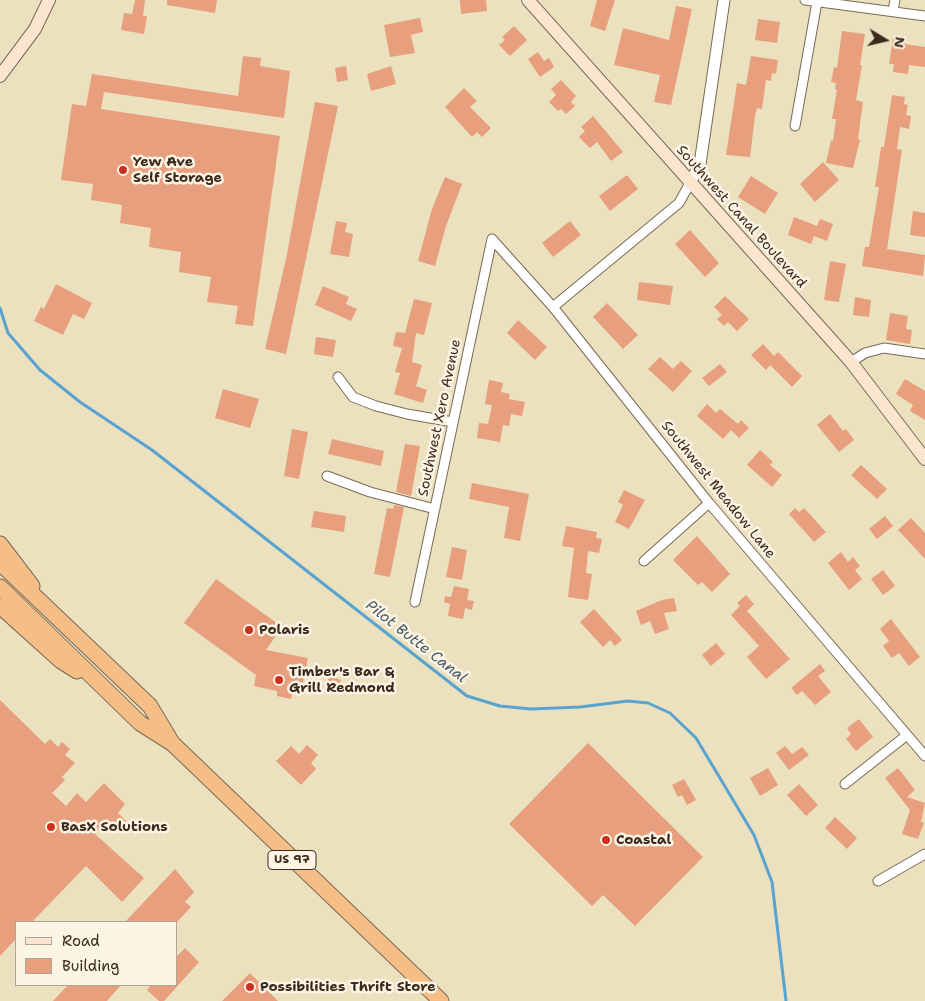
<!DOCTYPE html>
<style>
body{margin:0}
#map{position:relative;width:925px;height:1001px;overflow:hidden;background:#ebe1bf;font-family:"Shantell Sans",sans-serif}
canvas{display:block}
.legend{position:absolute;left:15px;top:921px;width:162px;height:65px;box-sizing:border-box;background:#fcf5e5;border:1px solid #afa495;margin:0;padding:6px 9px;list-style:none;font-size:15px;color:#3b2a1e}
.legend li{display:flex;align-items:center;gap:10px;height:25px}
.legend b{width:25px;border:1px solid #afa495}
.north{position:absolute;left:860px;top:15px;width:50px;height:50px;-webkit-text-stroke:4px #fcf5e5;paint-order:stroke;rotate:99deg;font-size:14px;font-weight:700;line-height:20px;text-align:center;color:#3b2a1e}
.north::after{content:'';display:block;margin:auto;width:18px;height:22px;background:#3b2a1e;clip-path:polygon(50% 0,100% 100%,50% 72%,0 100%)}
</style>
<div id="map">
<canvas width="925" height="1001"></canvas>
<ul class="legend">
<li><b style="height:6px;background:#fbe5cf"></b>Road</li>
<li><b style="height:14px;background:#e79f7e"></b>Building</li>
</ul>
<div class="north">N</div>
</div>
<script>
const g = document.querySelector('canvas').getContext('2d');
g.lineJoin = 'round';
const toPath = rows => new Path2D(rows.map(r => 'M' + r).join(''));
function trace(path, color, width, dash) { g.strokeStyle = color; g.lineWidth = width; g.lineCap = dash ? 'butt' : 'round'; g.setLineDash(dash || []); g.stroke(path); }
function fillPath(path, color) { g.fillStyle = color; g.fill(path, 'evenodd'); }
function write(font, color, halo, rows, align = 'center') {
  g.font = font + ' "Shantell Sans",sans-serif'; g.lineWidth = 5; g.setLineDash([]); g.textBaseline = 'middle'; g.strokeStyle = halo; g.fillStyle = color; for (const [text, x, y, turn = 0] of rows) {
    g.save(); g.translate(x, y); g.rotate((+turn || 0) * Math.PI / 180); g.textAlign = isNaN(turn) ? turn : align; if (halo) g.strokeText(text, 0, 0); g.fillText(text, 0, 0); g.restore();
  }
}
const stream = toPath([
 [0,308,8,333,40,370,80,402,152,450,467,696,500,706,531,709,580,707,628,701,648,703,670,713,696,738,754,835,772,882,786,1001]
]);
const building = toPath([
 [135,0,145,0,143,16,147,16,144,34,121,30,124,13,132,14],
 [167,0,217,0,215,13,167,5],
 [460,0,486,0,487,11,461,14],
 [597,0,615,0,605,31,590,26],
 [676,6,692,9,671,105,654,102,660,75,614,65,623,28,669,40],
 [420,18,423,32,411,35,415,53,390,57,384,25],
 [758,19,780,22,777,43,755,40],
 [514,26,527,40,510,56,499,45,505,40,502,37],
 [842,31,865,34,860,65,862,65,856,100,863,102,858,139,860,140,853,168,826,163,831,140,833,141,836,119,832,119,837,90,835,89,836,83,831,82,834,67,837,68],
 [893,38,905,40,905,44,925,47,925,67,909,65,908,74,893,72,894,64,889,64],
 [538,52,544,61,549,58,554,67,540,77,528,59],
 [243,56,261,58,260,66,290,71,284,118,104,92,101,109,280,136,253,326,235,324,238,306,207,302,211,277,179,272,181,252,149,247,151,228,120,223,122,205,91,200,93,184,61,180,72,104,86,106,92,74,238,96],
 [751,56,778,60,776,74,772,73,771,81,766,80,762,109,757,108,755,116,750,157,726,155,737,83,746,85],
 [346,66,348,80,337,82,335,68],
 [391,66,396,84,371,91,367,74],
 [561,80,576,96,571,102,575,106,566,114,561,109,558,111,549,102,556,95,551,89],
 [464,88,477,101,470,107,491,128,482,137,477,132,472,137,445,107],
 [892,95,905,97,904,104,908,105,906,115,911,116,909,129,900,127,897,149,902,150,887,249,925,255,923,276,862,266,865,247,869,247,879,187,875,187,881,147,884,147],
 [315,102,338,106,286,354,265,349,286,259],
 [593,116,623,152,611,161,597,142,590,148,579,137,585,131,581,127],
 [823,162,839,180,815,202,800,184],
 [627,175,638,189,610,211,599,196],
 [751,176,778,193,765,214,738,197],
 [445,177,462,184,446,226,435,266,418,261,432,209],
 [913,211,925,213,925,237,910,235],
 [794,217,817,226,820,219,833,224,827,241,814,236,811,244,788,235],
 [336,221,347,223,345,232,353,234,349,257,330,254],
 [570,221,581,235,553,257,542,243],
 [690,230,719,263,705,277,675,244],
 [830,261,846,264,839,302,824,300],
 [639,282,673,286,670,305,637,300],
 [56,284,92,303,84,319,73,314,63,335,34,321,41,307,44,309],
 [323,286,349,297,346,304,357,309,351,321,315,305],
 [725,296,749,319,737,331,728,322,724,326,717,319,722,315,714,307],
 [855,297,871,300,869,317,853,315],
 [414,299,432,303,424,335,416,333,412,362,422,365,416,386,427,390,423,403,394,394,400,373,395,372,402,348,393,346,396,332,405,333],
 [607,303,638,335,623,349,593,317],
 [890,313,908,316,906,329,912,330,910,344,886,340],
 [518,320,547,347,535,360,507,333],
 [316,337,336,340,333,357,314,354],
 [763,344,774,356,778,352,802,376,792,387,770,365,766,370,751,355],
 [660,357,673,369,681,361,692,371,673,392,648,369],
 [720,364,727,372,709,386,702,378],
 [905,379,925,391,925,420,910,411,913,405,896,394],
 [489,380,503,383,501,392,510,394,509,399,525,402,522,416,511,414,509,426,503,425,500,442,477,438,479,423,488,424,492,405,485,404],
 [223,389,259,399,250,428,215,418],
 [707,404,716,413,720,409,738,424,741,420,749,428,739,438,731,430,723,439,697,416],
 [830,414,843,431,846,429,854,440,839,452,817,425],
 [292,429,308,432,299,479,284,476],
 [332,439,384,451,381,466,328,454],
 [405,444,420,446,411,496,396,492],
 [760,450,773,462,770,465,782,475,772,487,747,465],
 [861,465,887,489,877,499,851,475],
 [472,483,529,494,520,541,504,538,509,507,469,499],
 [624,490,645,500,629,529,615,522,623,505,618,502],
 [394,505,404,507,390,577,374,574,387,508,393,509],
 [795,508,799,512,804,508,826,532,814,542,789,514],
 [314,511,346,516,344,532,311,527],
 [885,516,893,526,877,539,869,529],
 [911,518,925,533,925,559,898,530],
 [566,526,597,532,596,538,602,539,599,553,588,551,586,573,592,574,588,600,568,597,574,548,562,546],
 [697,536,730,574,712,592,702,582,698,585,673,560],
 [452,547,467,550,462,580,446,577],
 [841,552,848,562,853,557,860,566,855,570,862,579,849,590,828,563],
 [883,570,895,586,883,595,871,579],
 [216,579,282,627,266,650,308,658,302,688,294,687,291,699,277,696,277,691,254,686,256,675,184,623],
 [454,586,469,589,467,600,474,601,472,610,465,608,463,619,448,616,450,604,444,602,445,596,451,597],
 [746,595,754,604,747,611,790,659,766,679,747,657,759,646,731,615,740,606,737,603],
 [674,598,677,611,664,613,669,629,655,634,650,621,641,625,636,611,662,600],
 [594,609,622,640,615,646,610,640,603,647,580,622],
 [891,619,920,657,909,666,899,653,892,658,883,646,889,641,880,629],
 [716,643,725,654,711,666,702,655],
 [820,664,825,671,818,676,831,692,815,705,802,691,797,695,791,688],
 [329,676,341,680,337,692,325,687],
 [0,700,45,744,50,739,58,747,62,742,70,749,65,755,75,763,62,777,65,780,52,793,66,806,77,793,86,802,104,783,125,804,118,813,127,822,119,832,108,821,95,834,144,878,122,902,86,866,32,922,16,922,16,939,0,956],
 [859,719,873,737,856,751,846,739,851,734,847,728],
 [588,743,703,857,635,926,603,895,592,906,509,824],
 [307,745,318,755,311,763,316,769,301,785,276,761,291,746,299,754],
 [785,746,792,754,802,747,809,755,789,770,776,753],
 [768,768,778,785,760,796,750,778],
 [898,768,915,790,907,797,925,803,921,822,924,823,918,839,902,834,910,810,885,778],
 [684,779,696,800,687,805,682,795,678,797,672,785],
 [799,784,818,805,806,816,787,795],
 [835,817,857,838,847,849,825,828],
 [175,869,194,892,185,902,191,907,177,922,125,922],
 [185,948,199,962,164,1001,159,1001,147,990,151,985,176,985,176,957],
 [250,973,278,1001,222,1001],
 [68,985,121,985,107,1001,53,1001]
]);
const minor = toPath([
 [805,0,925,16],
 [893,10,895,0],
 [795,126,817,2],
 [492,239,553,307,709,503,925,756],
 [553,307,679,203,690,183],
 [851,362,865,353,884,348,925,354],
 [338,377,353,397,376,406,407,414,453,422],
 [327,476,370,492,435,509],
 [644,561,709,503],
 [415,602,492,239],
 [845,784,907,735],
 [878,881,925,854]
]);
const tertiary = toPath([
 [690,183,700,164,724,0]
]);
const secondary = toPath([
 [528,0,851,362,925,459],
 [0,76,35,29,49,0]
]);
const trunk = toPath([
 [0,544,32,586],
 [0,563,150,706,171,741],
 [0,587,140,723,173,744,441,1001],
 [0,606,61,661,77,671]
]);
const markers = [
 [123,170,5,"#c8321e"],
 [249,630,5,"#c8321e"],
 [279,680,5,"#c8321e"],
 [51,827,5,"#c8321e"],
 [606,840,5,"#c8321e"],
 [250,987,5,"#c8321e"]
];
const shields = [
 [292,860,48]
];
const shieldNames = [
 ["US 97",292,860]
];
const poiNames = [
 ["Yew Ave",133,162],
 ["Self Storage",133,178],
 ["Polaris",259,630],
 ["Timber's Bar &",289,672],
 ["Grill Redmond",289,688],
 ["BasX Solutions",61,827],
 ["Coastal",616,840],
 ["Possibilities Thrift Store",260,987]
];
const streetNames = [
 ["Southwest Canal Boulevard",741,217,48],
 ["Southwest Xero Avenue",440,418,-78],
 ["Southwest Meadow Lane",718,490,51]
];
const waterNames = [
 ["Pilot Butte Canal",416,642,38]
];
trace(stream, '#59a3d1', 3);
fillPath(building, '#e79f7e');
trace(minor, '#796a56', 11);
trace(tertiary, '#796a56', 13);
trace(secondary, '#796a56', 14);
trace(trunk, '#796a56', 17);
trace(minor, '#fff', 9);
trace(tertiary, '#fff', 11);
trace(secondary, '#fbe5cf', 12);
trace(trunk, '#f6be87', 15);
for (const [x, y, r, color] of markers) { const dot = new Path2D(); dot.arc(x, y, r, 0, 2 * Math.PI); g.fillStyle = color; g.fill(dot); trace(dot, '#fcf5e5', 2); }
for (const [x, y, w] of shields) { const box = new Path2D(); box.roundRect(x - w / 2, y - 9.5, w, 19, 4); g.fillStyle = '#fcf5e5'; g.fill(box); trace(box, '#3b2a1e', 1); }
write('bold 12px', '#3b2a1e', null, shieldNames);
write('bold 14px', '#3b2a1e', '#fcf5e5', poiNames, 'left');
write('14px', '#3b2a1e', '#fcf5e5', streetNames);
write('italic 15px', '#475a66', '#fcf5e5', waterNames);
</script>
